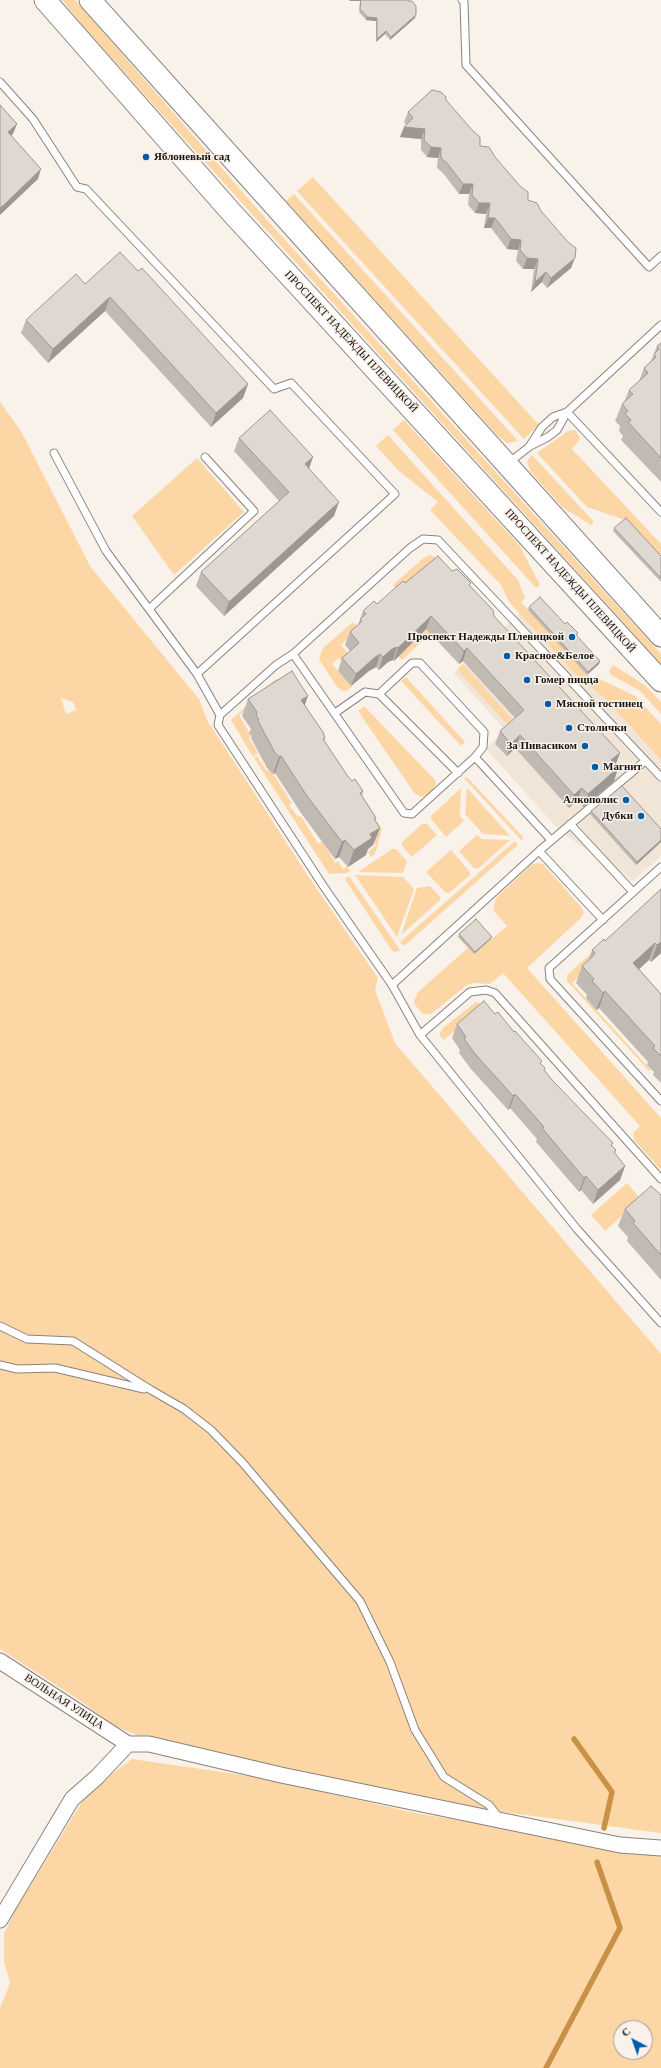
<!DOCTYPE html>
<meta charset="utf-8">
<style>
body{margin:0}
#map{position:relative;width:661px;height:2068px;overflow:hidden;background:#f9f2ea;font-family:Georgia,serif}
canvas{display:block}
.north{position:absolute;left:613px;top:2020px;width:40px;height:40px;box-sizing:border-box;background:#f9f2ea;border:1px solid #9d9892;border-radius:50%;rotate:319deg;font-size:11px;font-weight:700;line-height:16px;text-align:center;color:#14120f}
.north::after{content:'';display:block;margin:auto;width:14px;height:18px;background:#035caa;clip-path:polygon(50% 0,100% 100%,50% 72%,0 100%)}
</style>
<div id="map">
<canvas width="661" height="2068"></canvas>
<div class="north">С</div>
</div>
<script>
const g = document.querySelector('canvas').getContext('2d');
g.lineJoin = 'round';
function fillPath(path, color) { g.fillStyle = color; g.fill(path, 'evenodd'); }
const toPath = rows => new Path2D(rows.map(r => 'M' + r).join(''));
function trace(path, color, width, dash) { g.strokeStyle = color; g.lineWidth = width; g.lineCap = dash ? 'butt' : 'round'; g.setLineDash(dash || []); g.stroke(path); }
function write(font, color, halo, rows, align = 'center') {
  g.font = font + ' Georgia,serif'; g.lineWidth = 3; g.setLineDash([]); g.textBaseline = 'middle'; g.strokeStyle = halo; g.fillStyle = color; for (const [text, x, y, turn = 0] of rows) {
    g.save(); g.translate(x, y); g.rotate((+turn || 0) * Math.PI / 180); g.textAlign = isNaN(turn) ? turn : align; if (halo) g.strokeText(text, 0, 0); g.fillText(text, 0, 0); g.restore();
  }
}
const built = toPath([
 [527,607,661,755,661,856,633,881,561,832,486,749,505,730,454,673]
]);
const green = toPath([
 [62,0,75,0,266,219,661,654,661,664,261,224,89,33],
 [313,177,539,425,524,439,297,191],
 [294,194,518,441,507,443,497,435,286,201],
 [0,402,21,431,90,566,199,699,207,720,308,876,378,978,375,990,395,1043,661,1354,661,1833,481,1809,141,1737,113,1725,79,1700,0,1649],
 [61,698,73,702,76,710,66,714],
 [404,420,520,546,540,585,536,588,393,430],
 [575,430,580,437,578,442,572,449,661,544,661,559,625,520,587,507,537,453,568,431],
 [388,435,518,580,525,598,521,602,592,680,596,677,635,696,661,724,661,760,604,697,576,675,509,602,501,585,430,510,438,502,399,471,376,446],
 [532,455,594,522,591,525,562,507,530,471,527,461],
 [197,458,244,512,174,575,132,516],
 [430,555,442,560,483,604,403,595,393,585,422,559],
 [353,622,357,626,353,634,341,645,352,658,345,665,338,658,332,664,352,687,348,690,343,691,337,687,319,659,323,648],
 [421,622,431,633,402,660,398,656,420,636,417,633],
 [463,664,512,719,507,724,457,669],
 [613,665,646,686,661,702,661,714,640,691,611,675,609,671],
 [406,677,465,742,461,746,401,681],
 [277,679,282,679,257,703,239,715,251,736,249,738,258,753,253,757,231,720,272,682],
 [364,706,435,780,436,784,431,792,423,797,415,794,358,711],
 [257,756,267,771,270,769,292,803,289,805,298,817,301,816,318,844,323,841,335,863,338,861,343,869,347,866,350,871,347,873,329,874,254,758],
 [467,777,523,837,522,841,464,778],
 [461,788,460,816,464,821,446,837,431,819,431,816],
 [467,788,510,836,483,834,465,814],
 [360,798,382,829,375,854,371,857,368,852,376,845,371,836],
 [422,824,427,824,437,835,412,857,402,846,402,842],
 [477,835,482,839,510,840,479,868,474,868,459,851],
 [515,841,518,845,404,946,400,942],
 [392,849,396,849,407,861,403,873,358,872],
 [451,850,470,872,470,875,449,893,445,892,426,872],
 [538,863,543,864,580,906,584,912,581,918,527,968,661,1118,661,1170,634,1140,633,1133,640,1126,503,973,490,984,474,983,467,985,431,1014,423,1014,415,1005,414,1001,418,992,468,948,474,954,507,926,493,910,496,898,532,864],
 [355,875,403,877,414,889,397,937],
 [349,876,400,950,398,951,394,952,390,948,345,879],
 [430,886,440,897,440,900,401,935,417,888],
 [627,921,583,966,584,972,572,983,651,1070,649,1071,567,981,567,975],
 [476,1002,486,1005,444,1040,439,1035,443,1028],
 [627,1183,641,1199,605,1231,591,1215],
 [132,1759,256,1777,420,1814,535,1832,628,1853,661,1855,661,2068,0,2068,0,2008,10,1983,4,1961,4,1934,15,1911,88,1792],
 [621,2028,645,2028,645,2052,621,2052]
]);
const stream = toPath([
 [574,1739,612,1792,604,1828],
 [546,2068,620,1928,597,1862]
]);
const lane = toPath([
 [462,0,464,2,466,65,649,267,661,256],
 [0,82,33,119,77,187,86,189,274,389,291,383,395,494,197,674,220,715],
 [530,446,548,437,557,430,567,412,661,512],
 [54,453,106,551,197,674],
 [507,464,529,447,542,427,553,417,567,412,661,325],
 [149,609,254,511,205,457],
 [293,654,404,813,412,814,475,757],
 [379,694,458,773],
 [335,713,365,692,379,694,412,663,420,663,484,732,483,747,475,757,551,840],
 [661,777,438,540,423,539,410,548,293,654,276,665,220,715,218,725,324,887,392,985,420,1035,577,1229,661,1323],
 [570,824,633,892],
 [539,851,603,920],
 [661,867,549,968,550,979,661,1101],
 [392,985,539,851,645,761],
 [420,1035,470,992,486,990,495,993,661,1179],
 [0,1326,27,1339,73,1341,151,1390,184,1409,211,1430,242,1462,360,1601,390,1662,415,1730,444,1777,489,1805,500,1819],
 [0,1365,17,1369,55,1368,144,1389]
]);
const street = toPath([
 [0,1661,128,1744],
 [0,1920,72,1799,97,1777,128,1744,149,1744,281,1775,620,1845,661,1848]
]);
const secondary = toPath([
 [45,0,231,212,661,681],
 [90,0,661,636]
]);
const wall = toPath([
 [349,0,408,0,415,18,390,40,385,34,376,42,376,21,366,20,359,12,360,1,350,1],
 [446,100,480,146,495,157,528,200,571,268,547,288,542,282,531,292,534,269,523,269,516,261,518,250,507,249,491,228,484,228,486,214,475,213,468,205,469,194,459,194,443,173,437,168,438,158,427,157,421,150,421,139,400,137,406,124,404,122,408,112],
 [138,271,248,384,243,398,211,427,105,311,48,363,21,333,26,320,85,284],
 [661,343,661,482,621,440,623,436,619,431,620,426,615,421,622,404,625,400,629,390,639,381,644,368,651,361,657,346],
 [239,438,313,457,309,469,334,516,224,616,196,586,201,572,279,501,234,451],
 [614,528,661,556,661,582,613,531],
 [452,571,470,586,618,768,614,781,583,807,577,800,569,808,515,748,507,756,495,744,500,731,515,718,463,661,459,664,426,629,394,661,393,660,388,662,379,670,376,667,369,671,351,686,338,671,342,658,350,651,345,645,350,632,358,625,363,611,377,604,405,583],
 [529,607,565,624,578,633,577,636,600,661,599,664,587,675,528,610],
 [248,699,305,705,325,738,324,740,347,775,352,781,363,791,362,796,376,818,375,821,380,828,373,845,368,849,366,855,348,867,339,857,335,859,301,813,275,773,273,774,267,768,251,738,252,736,249,733,251,729,242,716],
 [591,811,661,829,661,842,636,865,590,814],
 [661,889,661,953,651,962,649,960,639,969,661,994,661,1083,653,1075,654,1072,647,1065,648,1062,599,1008,596,1010,586,998,587,995,576,983,582,966,588,961,592,950,605,941],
 [459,934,491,939,474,954,458,937],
 [495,1014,541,1064,545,1068,544,1070,553,1081,616,1150,615,1153,625,1166,620,1180,593,1204,581,1190,579,1192,536,1142,537,1139,510,1108,508,1110,471,1069,459,1053,460,1050,452,1038,457,1024],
 [661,1195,661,1280,627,1241,628,1237,618,1226,625,1209]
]);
const shadedWall = toPath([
 [350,0,360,0,360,1,350,1],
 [416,15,415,18,390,40,391,37],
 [367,17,377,18,376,21,366,20],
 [386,31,385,34,376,42,377,39],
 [17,124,13,134,4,142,8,132],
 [404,127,425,129,421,139,400,137],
 [431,147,441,148,438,158,427,157],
 [41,169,38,179,0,215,0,208],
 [463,184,473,184,469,194,459,194],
 [479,203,490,203,486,214,475,213],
 [488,218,495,218,491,228,484,228],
 [511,239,521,240,518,250,507,249],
 [527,258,538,259,534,269,523,269],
 [575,258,571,268,547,288,551,278],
 [546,272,542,282,531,292,535,282],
 [110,297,105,311,48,363,53,349],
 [248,384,243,398,211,427,216,413],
 [313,457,308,471,305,464],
 [339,502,334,516,224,616,229,602],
 [431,616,426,629,394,661,398,648],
 [397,647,393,660,388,662,379,670,383,657,392,649],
 [467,648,463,661,459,664,464,651],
 [380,654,376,667,369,671,351,686,356,674,374,658],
 [600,661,599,664,587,675,588,672],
 [308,696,302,713,301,700],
 [520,735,515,748,507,756,511,744],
 [620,753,615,766,611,760],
 [281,756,275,773,273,774,279,757],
 [618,768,614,781,583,807,588,794],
 [582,788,577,800,569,808,574,795],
 [380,828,373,845,368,849,366,855,348,867,354,850,370,834],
 [345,840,339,857,335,859,342,842],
 [661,840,661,842,636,865,637,862],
 [492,937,491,939,474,954,475,952],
 [661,942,661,953,651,962,657,945],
 [655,943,649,960,627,980,633,963],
 [605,991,599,1008,596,1010,603,993],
 [515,1094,510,1108,508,1110,513,1096],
 [625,1166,620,1180,593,1204,598,1190],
 [586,1176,581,1190,579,1192,584,1178]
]);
const building = toPath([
 [361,0,408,0,408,1,412,1,416,6,416,15,391,37,386,31,377,39,377,18,367,17,360,9,361,0],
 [432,90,441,92,446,97,446,100,473,131,480,137,480,146,489,147,495,157,520,186,528,192,528,200,537,203,541,211,568,242,576,248,575,258,551,278,546,272,535,282,538,259,527,258,520,250,521,240,511,239,495,218,488,218,490,203,479,203,472,195,473,184,463,184,447,163,441,158,441,148,431,147,424,140,425,129,404,127,413,118,408,112,432,90],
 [0,105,17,124,8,132,41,169,5,204,0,208,0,105],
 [120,252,138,271,142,268,248,384,216,413,110,297,53,349,26,320,76,274,85,284,120,252],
 [661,343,661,458,628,422,631,420,625,414,628,411,622,404,633,394,629,390,648,373,644,368,656,357,654,354,659,349,657,346,661,343],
 [270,410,313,457,305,464,339,502,229,602,201,572,289,492,239,438,270,410],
 [626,518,661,556,661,578,614,528,626,518],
 [438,556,452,571,457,569,471,583,469,585,493,610,494,616,620,753,611,760,618,768,588,794,582,788,574,795,520,735,511,744,500,731,524,710,467,648,464,651,431,616,398,648,397,647,392,649,383,657,380,654,374,658,356,674,342,658,359,643,350,632,362,621,360,619,366,614,363,611,374,601,377,604,403,581,405,583,438,556],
 [540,597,565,624,567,622,578,633,576,635,600,661,588,672,529,607,540,597],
 [292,671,308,696,301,700,323,732,325,738,323,739,347,775,352,781,355,779,363,791,360,793,373,813,376,818,374,819,380,828,370,834,372,838,354,850,345,840,342,842,307,796,281,756,279,757,274,751,258,721,259,720,256,715,257,712,248,699,292,671],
 [622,786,661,829,661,840,637,862,591,811,622,786],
 [661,889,661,942,657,945,655,943,633,963,661,994,661,1056,653,1048,655,1046,605,991,603,993,592,981,594,979,582,966,593,956,595,953,592,950,604,939,605,941,661,889],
 [476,919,492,937,475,952,459,934,476,919],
 [484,1001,495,1014,498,1012,514,1032,515,1031,542,1061,540,1063,545,1068,544,1070,553,1081,613,1143,611,1145,616,1150,614,1152,625,1166,598,1190,586,1176,584,1178,542,1128,544,1127,515,1094,513,1096,476,1055,464,1039,466,1037,457,1024,484,1001],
 [651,1186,661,1195,661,1255,633,1223,635,1221,625,1209,651,1186]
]);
const markers = [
 [146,157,4,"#035caa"],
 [572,637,4,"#035caa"],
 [507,656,4,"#035caa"],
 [527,680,4,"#035caa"],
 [548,704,4,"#035caa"],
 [569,728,4,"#035caa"],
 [585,746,4,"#035caa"],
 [595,767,4,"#035caa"],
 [626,800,4,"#035caa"],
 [641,816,4,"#035caa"]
];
const poiNames = [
 ["Яблоневый сад",154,157],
 ["Проспект Надежды Плевицкой",564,637,"right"],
 ["Красное&Белое",515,656],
 ["Гомер пицца",535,680],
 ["Мясной гостинец",556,704],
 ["Столички",577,728],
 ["За Пивасиком",577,746,"right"],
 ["Магнит",603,767],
 ["Алкополис",618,800,"right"],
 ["Дубки",633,816,"right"]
];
const streetNames = [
 ["ПРОСПЕКТ НАДЕЖДЫ ПЛЕВИЦКОЙ",351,342,47],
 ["ПРОСПЕКТ НАДЕЖДЫ ПЛЕВИЦКОЙ",570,581,48],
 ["ВОЛЬНАЯ УЛИЦА",64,1702,33]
];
fillPath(built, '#f0e5d6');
fillPath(green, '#fdd6a6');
trace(stream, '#c89146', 5.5);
trace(lane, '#89837c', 9);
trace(street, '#89837c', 17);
trace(secondary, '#89837c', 23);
trace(lane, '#fff', 7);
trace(street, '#fff', 15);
trace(secondary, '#fff', 21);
fillPath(wall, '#c0bab3');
fillPath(shadedWall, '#9c9792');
fillPath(building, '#dfd8d0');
trace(building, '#9c9792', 1);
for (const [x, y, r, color] of markers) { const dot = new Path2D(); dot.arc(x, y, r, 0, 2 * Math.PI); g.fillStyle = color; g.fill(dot); trace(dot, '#f9f2ea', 1.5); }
write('bold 11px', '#14120f', '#f9f2ea', poiNames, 'left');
write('11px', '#14120f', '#f9f2ea', streetNames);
</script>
